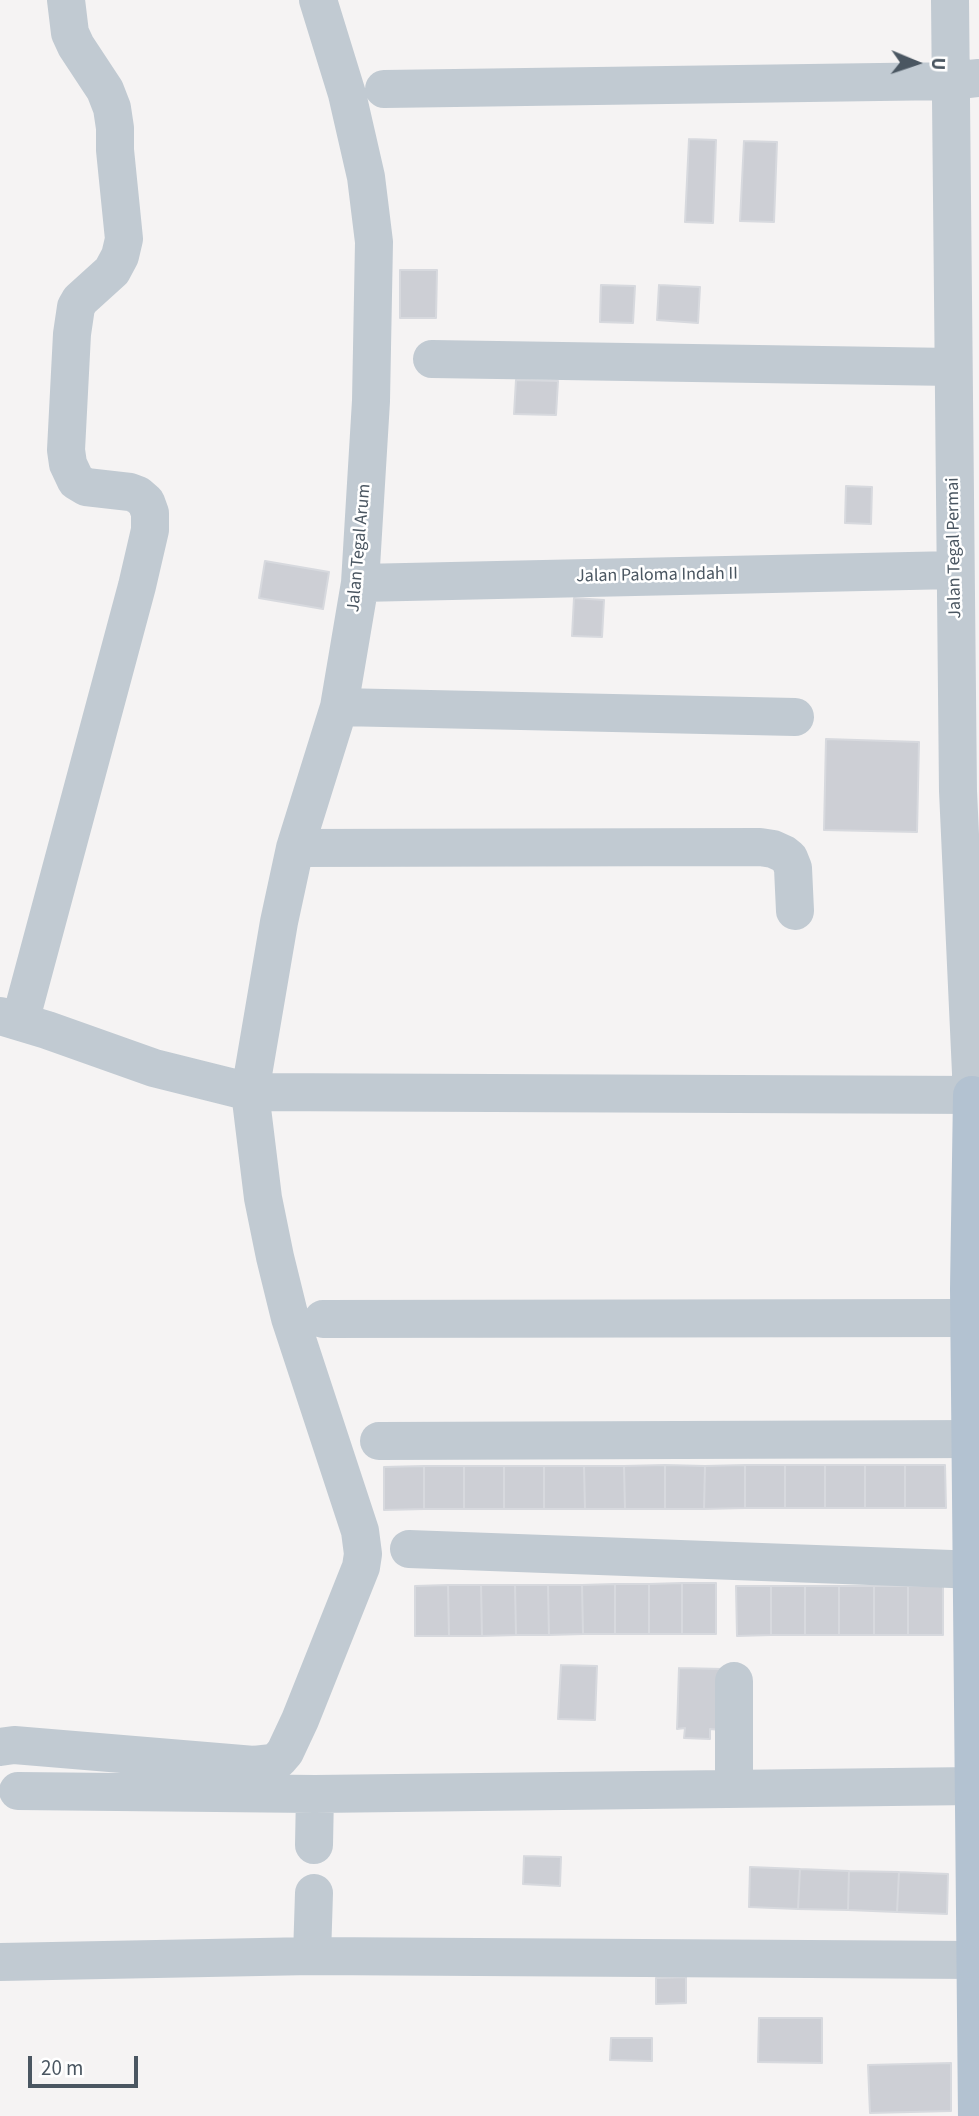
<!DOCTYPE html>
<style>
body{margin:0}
#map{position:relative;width:979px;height:2116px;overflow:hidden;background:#f5f3f3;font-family:"Source Sans 3",sans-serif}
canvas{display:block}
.north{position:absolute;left:881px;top:28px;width:70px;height:70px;-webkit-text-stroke:5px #fff;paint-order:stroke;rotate:92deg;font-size:19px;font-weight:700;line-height:28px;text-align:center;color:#4a5661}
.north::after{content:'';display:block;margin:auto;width:24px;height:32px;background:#4a5661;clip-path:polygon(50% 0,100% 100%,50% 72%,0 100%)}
.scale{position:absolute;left:28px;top:2056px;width:110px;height:32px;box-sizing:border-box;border:4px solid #4a5661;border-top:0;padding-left:9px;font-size:21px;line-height:24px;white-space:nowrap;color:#4a5661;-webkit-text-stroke:5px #fff;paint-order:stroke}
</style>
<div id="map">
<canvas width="979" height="2116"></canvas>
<div class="north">U</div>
<div class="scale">20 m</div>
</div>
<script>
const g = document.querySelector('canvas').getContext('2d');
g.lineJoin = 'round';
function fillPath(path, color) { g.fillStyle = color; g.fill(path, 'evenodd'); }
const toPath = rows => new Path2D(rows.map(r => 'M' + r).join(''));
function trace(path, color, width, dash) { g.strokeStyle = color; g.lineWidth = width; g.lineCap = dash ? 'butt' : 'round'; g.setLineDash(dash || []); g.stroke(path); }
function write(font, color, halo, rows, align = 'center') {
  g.font = font + ' "Source Sans 3",sans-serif'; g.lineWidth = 5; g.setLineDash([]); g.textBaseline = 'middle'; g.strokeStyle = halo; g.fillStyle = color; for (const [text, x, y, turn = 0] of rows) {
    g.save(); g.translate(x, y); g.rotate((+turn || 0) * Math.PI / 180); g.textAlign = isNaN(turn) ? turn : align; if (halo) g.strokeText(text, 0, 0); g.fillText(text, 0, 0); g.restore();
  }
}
const building = toPath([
 [689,139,716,140,713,223,685,222,689,139],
 [744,141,777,142,774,222,740,221,744,141],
 [400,270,437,270,436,318,400,318,400,270],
 [601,285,635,286,633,323,600,322,601,285],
 [659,285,700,287,698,323,657,320,659,285],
 [516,380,558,381,556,415,514,414,516,380],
 [846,486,872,487,871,524,845,523,846,486],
 [265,561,329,572,323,609,259,598,265,561],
 [574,598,604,600,602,637,572,636,574,598],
 [826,739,919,742,917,832,824,830,826,739],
 [665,1465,665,1509,625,1509,624,1466,665,1465],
 [665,1465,705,1466,704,1509,665,1509,665,1465],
 [745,1465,745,1508,704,1509,705,1466,745,1465],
 [745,1465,785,1465,785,1508,745,1508,745,1465],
 [785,1465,825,1465,825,1508,785,1508,785,1465],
 [825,1465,865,1465,865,1508,825,1508,825,1465],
 [865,1465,905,1465,905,1508,865,1508,865,1465],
 [905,1465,945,1465,946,1508,905,1508,905,1465],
 [424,1466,424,1509,384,1510,384,1467,424,1466],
 [424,1466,464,1466,464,1509,424,1509,424,1466],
 [464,1466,504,1466,504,1509,464,1509,464,1466],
 [504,1466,544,1466,544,1509,504,1509,504,1466],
 [544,1466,584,1466,585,1509,544,1509,544,1466],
 [584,1466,624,1466,625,1509,585,1509,584,1466],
 [682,1583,682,1634,649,1634,649,1584,682,1583],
 [682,1583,716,1583,716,1634,682,1634,682,1583],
 [615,1584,615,1634,583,1634,582,1585,615,1584],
 [615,1584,649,1584,649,1634,615,1634,615,1584],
 [448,1585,449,1636,415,1636,415,1586,448,1585],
 [448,1585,481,1585,482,1636,449,1636,448,1585],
 [481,1585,515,1585,516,1635,482,1636,481,1585],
 [515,1585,548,1585,549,1635,516,1635,515,1585],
 [548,1585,582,1585,583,1634,549,1635,548,1585],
 [736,1586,771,1586,771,1635,737,1636,736,1586],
 [771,1586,805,1586,805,1635,771,1635,771,1586],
 [805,1586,839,1586,839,1635,805,1635,805,1586],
 [839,1586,874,1586,874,1635,839,1635,839,1586],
 [874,1586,908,1586,908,1635,874,1635,874,1586],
 [908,1586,943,1586,943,1635,908,1635,908,1586],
 [561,1665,597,1666,595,1720,558,1719,561,1665],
 [679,1668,722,1669,721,1730,710,1729,710,1739,684,1738,685,1728,677,1729,679,1668],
 [524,1856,561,1857,560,1886,523,1884,524,1856],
 [750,1867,800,1869,798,1909,749,1907,750,1867],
 [800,1869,849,1871,848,1910,798,1909,800,1869],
 [849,1871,899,1872,897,1912,848,1910,849,1871],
 [899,1872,948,1874,947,1914,897,1912,899,1872],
 [686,1977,686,2003,656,2004,656,1978,686,1977],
 [759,2018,822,2018,822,2063,758,2062,759,2018],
 [611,2038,652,2038,652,2061,610,2060,611,2038],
 [951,2063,951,2111,870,2113,868,2065,951,2063]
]);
const minor = toPath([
 [950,0,958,791,972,1095],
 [384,89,950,81,979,78],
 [432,359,953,367],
 [360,583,955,570],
 [339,707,795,717],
 [295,848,760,847,773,849,784,854,789,858,793,868,795,911],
 [0,1016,47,1030,154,1068,250,1092,979,1095],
 [20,1022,137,586,150,530,150,513,146,502,138,495,130,492,86,487,76,481,68,464,66,450,72,334,76,307,80,300,112,271,120,256,124,239,115,150,115,128,112,108,105,90,76,46,70,33,66,0],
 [323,1319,969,1318],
 [379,1441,979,1439],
 [409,1549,979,1570],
 [734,1681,734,1789],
 [0,1747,14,1745,254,1765,272,1763,279,1759,285,1752,300,1720,361,1567,363,1554,360,1531,290,1318,275,1257,263,1198,250,1092,279,922,295,848,339,707,360,583,371,401,374,242,366,177,347,94,318,0],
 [18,1791,315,1794,974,1786],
 [314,1845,315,1794],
 [312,1956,314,1893],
 [0,1962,312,1956,975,1960]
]);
const major = toPath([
 [972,1095,969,1289,977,2116]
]);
const streetNames = [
 ["Jalan Tegal Arum",360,548,-85],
 ["Jalan Tegal Permai",955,548,-91],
 ["Jalan Paloma Indah II",657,576,-1]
];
fillPath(building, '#cdcfd5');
trace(building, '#d7d9de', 2);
trace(minor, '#c1cad2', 38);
trace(major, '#b3c2d1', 38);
write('18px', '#4a5661', '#fff', streetNames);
</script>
